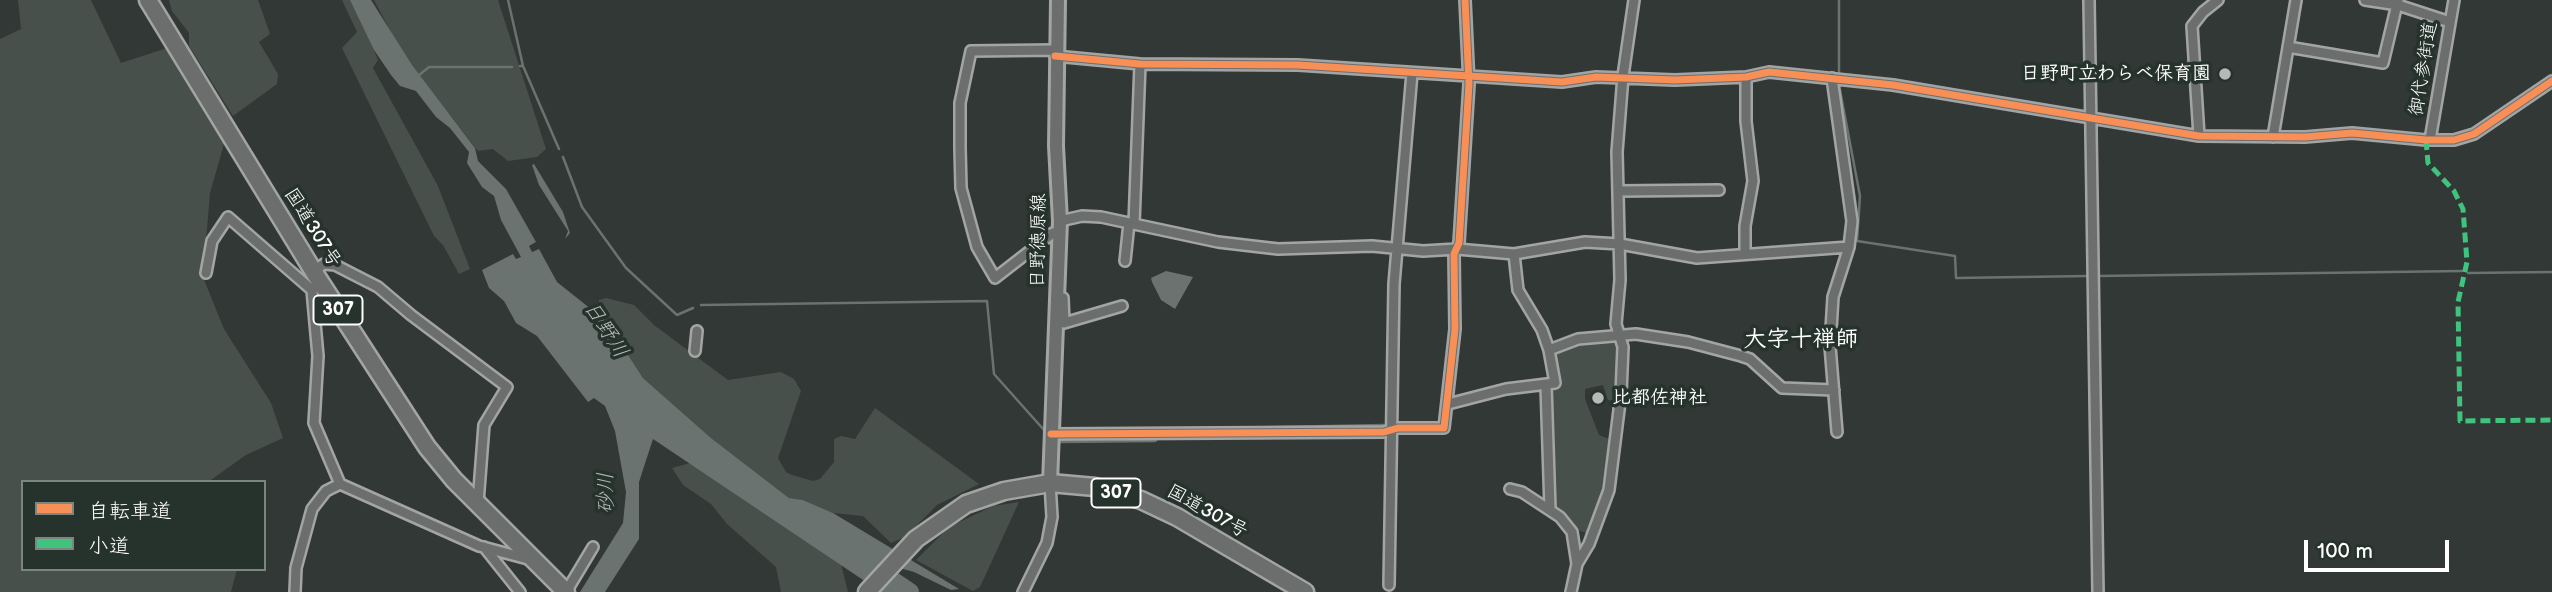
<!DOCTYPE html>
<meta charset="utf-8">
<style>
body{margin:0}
#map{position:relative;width:2552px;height:592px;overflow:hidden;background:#323835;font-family:"Balsamiq Sans","Klee One",sans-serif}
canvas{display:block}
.legend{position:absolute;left:21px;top:480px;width:245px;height:91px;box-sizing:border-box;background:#26332d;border:2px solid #7d8581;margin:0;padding:9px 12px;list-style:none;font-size:21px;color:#fff}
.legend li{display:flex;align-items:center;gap:14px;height:35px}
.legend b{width:35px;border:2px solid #7d8581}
.scale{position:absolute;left:2304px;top:540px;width:145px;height:32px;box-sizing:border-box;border:4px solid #fff;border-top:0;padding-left:9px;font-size:21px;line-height:24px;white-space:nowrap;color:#fff;-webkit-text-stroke:5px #26332d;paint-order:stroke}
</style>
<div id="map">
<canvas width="2552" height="592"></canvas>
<ul class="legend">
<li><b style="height:9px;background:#f78f57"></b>自転車道</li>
<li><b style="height:9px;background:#40c37c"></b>小道</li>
</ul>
<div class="scale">100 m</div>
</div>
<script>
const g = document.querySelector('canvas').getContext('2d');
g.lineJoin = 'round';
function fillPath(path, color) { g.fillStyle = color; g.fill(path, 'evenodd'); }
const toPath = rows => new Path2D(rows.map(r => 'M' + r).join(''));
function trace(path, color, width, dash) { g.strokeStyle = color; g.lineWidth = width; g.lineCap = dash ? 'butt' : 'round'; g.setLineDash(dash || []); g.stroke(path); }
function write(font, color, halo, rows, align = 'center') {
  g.font = font + ' "Balsamiq Sans","Klee One",sans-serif'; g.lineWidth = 7; g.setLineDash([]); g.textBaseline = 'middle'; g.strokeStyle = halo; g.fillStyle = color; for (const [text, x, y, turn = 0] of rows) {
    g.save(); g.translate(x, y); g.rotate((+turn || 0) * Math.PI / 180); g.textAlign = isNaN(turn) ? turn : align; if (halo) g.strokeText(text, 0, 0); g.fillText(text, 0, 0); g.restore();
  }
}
const green = toPath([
 [18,0,91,0,121,63,167,48,226,137,210,193,203,277,224,329,271,403,283,438,246,455,208,482,23,482,23,569,237,569,231,592,0,592,0,39,21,29],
 [169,0,258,0,270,34,259,42,278,74,277,84,233,116,189,46,189,33,172,11],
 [342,0,353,0,378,60,373,68,438,186,470,269,459,274,443,245,434,236,342,48,357,32],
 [374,0,498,0,546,149,537,157,508,161,493,149,478,151,402,53],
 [606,298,634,305,654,325,728,380,781,372,794,379,801,391,778,458,786,472,792,475,813,481,820,479,834,462,834,439,841,436,855,439,875,408,979,484,937,505,905,537,891,543,863,516,833,513,803,500,789,498,711,438,643,378,599,311,599,300],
 [1617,338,1622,351,1619,403,1608,400,1603,385,1585,389,1585,399,1599,435,1612,440,1605,489,1591,535,1573,528,1554,506,1550,389,1558,383,1553,353,1578,342],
 [697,461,838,552,848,592,781,592,776,567,727,524,711,504,683,485,672,468],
 [1019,502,980,587,973,591,916,560,949,527,993,506]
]);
const water = toPath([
 [350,0,371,0,412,65,475,148,478,161,506,189,536,242,529,246,532,252,539,249,557,282,606,321,643,378,711,438,789,498,803,500,833,513,959,589,951,590,914,572,882,563,828,534,876,571,911,592,881,592,653,439,639,482,639,539,605,592,580,592,623,523,626,492,615,431,605,406,594,398,588,402,537,336,516,323,504,301,489,288,482,270,513,254,516,259,521,257,501,220,494,196,482,187,467,163,469,152,450,128,436,117,416,91,400,86,391,75,374,50],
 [534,164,563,212,570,233,565,239,568,231,539,185,532,165],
 [1166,271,1193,277,1175,309,1161,300,1152,282,1151,278]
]);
const stream = toPath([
 [508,0,523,66],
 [520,66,523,66,559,149],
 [1839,74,1839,0],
 [418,76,429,67,512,67],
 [1839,85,1860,196,1857,241,1955,256,1956,278,2088,276],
 [563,157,582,207,626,268,677,315,693,308],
 [2468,273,2552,272],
 [2098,276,2462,271],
 [701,305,987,301,994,374,1044,430],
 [1167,429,1384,425],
 [1058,442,1155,441,1158,438]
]);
const river = toPath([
 [834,541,910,592]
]);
const street = toPath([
 [2089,0,2098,592],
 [2365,0,2398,5,2450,22],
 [2288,47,2383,63,2398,0],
 [1055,50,971,51,960,103,960,148,961,188,977,247,995,278,1053,233,1060,231],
 [1055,56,1140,64,1298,65,1562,82,1596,77,1675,80,1746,77,1769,72,1893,85,2199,136,2305,137,2352,133,2426,140,2454,140,2474,134,2552,81],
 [1832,78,1852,221,1849,247,1833,297,1830,346,1837,432],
 [2199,136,2192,26,2203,12,2218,0],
 [2273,137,2296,0],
 [2430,140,2454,0],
 [1618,191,1719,190],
 [1060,221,1082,216,1101,217,1218,242,1278,249,1372,246,1423,251,1457,249,1514,254,1585,242,1620,244,1697,258,1849,247],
 [1134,224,1140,64],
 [1745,252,1745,226,1753,181,1746,121,1746,77],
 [1514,254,1518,290,1542,330,1549,350],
 [1125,261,1129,223],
 [313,271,324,264,335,265,378,287,411,315,507,387,484,425,478,503],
 [206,273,212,241,228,217,312,290],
 [320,282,312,290,318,356,314,423,340,484,479,546,528,559],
 [1058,297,1063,298,1064,323,1122,306],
 [695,351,697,331],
 [1546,385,1550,509],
 [1448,404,1506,389,1555,383,1549,350,1578,339,1636,334,1688,342,1741,356,1750,359,1782,388,1834,390],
 [1051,434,1384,432,1398,428,1444,428,1455,329,1454,254,1459,243,1469,84,1465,0],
 [1510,489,1522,492,1560,517,1572,532,1577,564],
 [484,547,520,592],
 [1389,585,1394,284,1412,73],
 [295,592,296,568,312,509,326,491,340,484],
 [566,592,593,547],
 [1023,592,1047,543,1052,517,1050,483],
 [1571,592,1577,564,1589,544,1609,490,1621,394,1623,347,1616,324,1620,280,1617,152,1623,76,1634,0]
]);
const secondary = toPath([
 [1050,483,1060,221,1056,146,1058,0]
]);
const highway = toPath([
 [148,0,317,277,427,447,454,480,566,592],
 [867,592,916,539,966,504,1004,491,1050,483,1095,487,1141,500,1177,517,1305,592]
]);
const quiet = toPath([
 [2426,140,2428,163,2454,191,2463,209,2467,262,2458,302,2460,421,2552,420]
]);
const cycleway = toPath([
 [1055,56,1140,64,1298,65,1562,82,1596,77,1675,80,1746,77,1769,72,1893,85,2199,136,2305,137,2352,133,2426,140,2454,140,2474,134,2552,81],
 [1051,434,1384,432,1398,428,1444,428,1455,329,1454,254,1459,243,1469,84,1465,0]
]);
const markers = [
 [2225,74,7,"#b7b9b8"],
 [1598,398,7,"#b7b9b8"]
];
const shields = [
 [338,310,49],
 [1116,493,49]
];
const shieldNames = [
 ["307",338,310],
 ["307",1116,493]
];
const streetNames = [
 ["御代参街道",2424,69,-81],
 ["国道307号",312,228,58],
 ["日野徳原線",1039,241,-89],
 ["国道307号",1207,512,29]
];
const poiNames = [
 ["日野町立わらべ保育園",2211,74],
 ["比都佐神社",1612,398,"left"]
];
const waterNames = [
 ["日野川",605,330,57],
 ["砂川",607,493,-91]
];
const quarterNames = [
 ["大字十禅師",1801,340]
];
fillPath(green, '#47504b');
fillPath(water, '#6a736f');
trace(stream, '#6a736f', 2.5);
trace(river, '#6a736f', 18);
trace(street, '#a3a5a4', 14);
trace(secondary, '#a3a5a4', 18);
trace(highway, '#a3a5a4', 21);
trace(street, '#6b6e6d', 9);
trace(secondary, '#6b6e6d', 12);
trace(highway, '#6b6e6d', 16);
trace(quiet, '#40c37c', 5, [10, 5]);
trace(cycleway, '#f78f57', 7);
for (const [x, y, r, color] of markers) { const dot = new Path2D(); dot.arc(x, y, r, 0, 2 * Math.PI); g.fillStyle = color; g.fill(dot); trace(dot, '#26332d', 2.5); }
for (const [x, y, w] of shields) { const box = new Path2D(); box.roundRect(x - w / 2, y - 14.5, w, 29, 5); g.fillStyle = '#26332d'; g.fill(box); trace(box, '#fff', 2); }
write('bold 18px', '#fff', null, shieldNames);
write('19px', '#fff', '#26332d', streetNames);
write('bold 19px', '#fff', '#26332d', poiNames, 'right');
write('italic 21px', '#b8bcba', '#26332d', waterNames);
write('bold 23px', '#fff', '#26332d', quarterNames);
</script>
